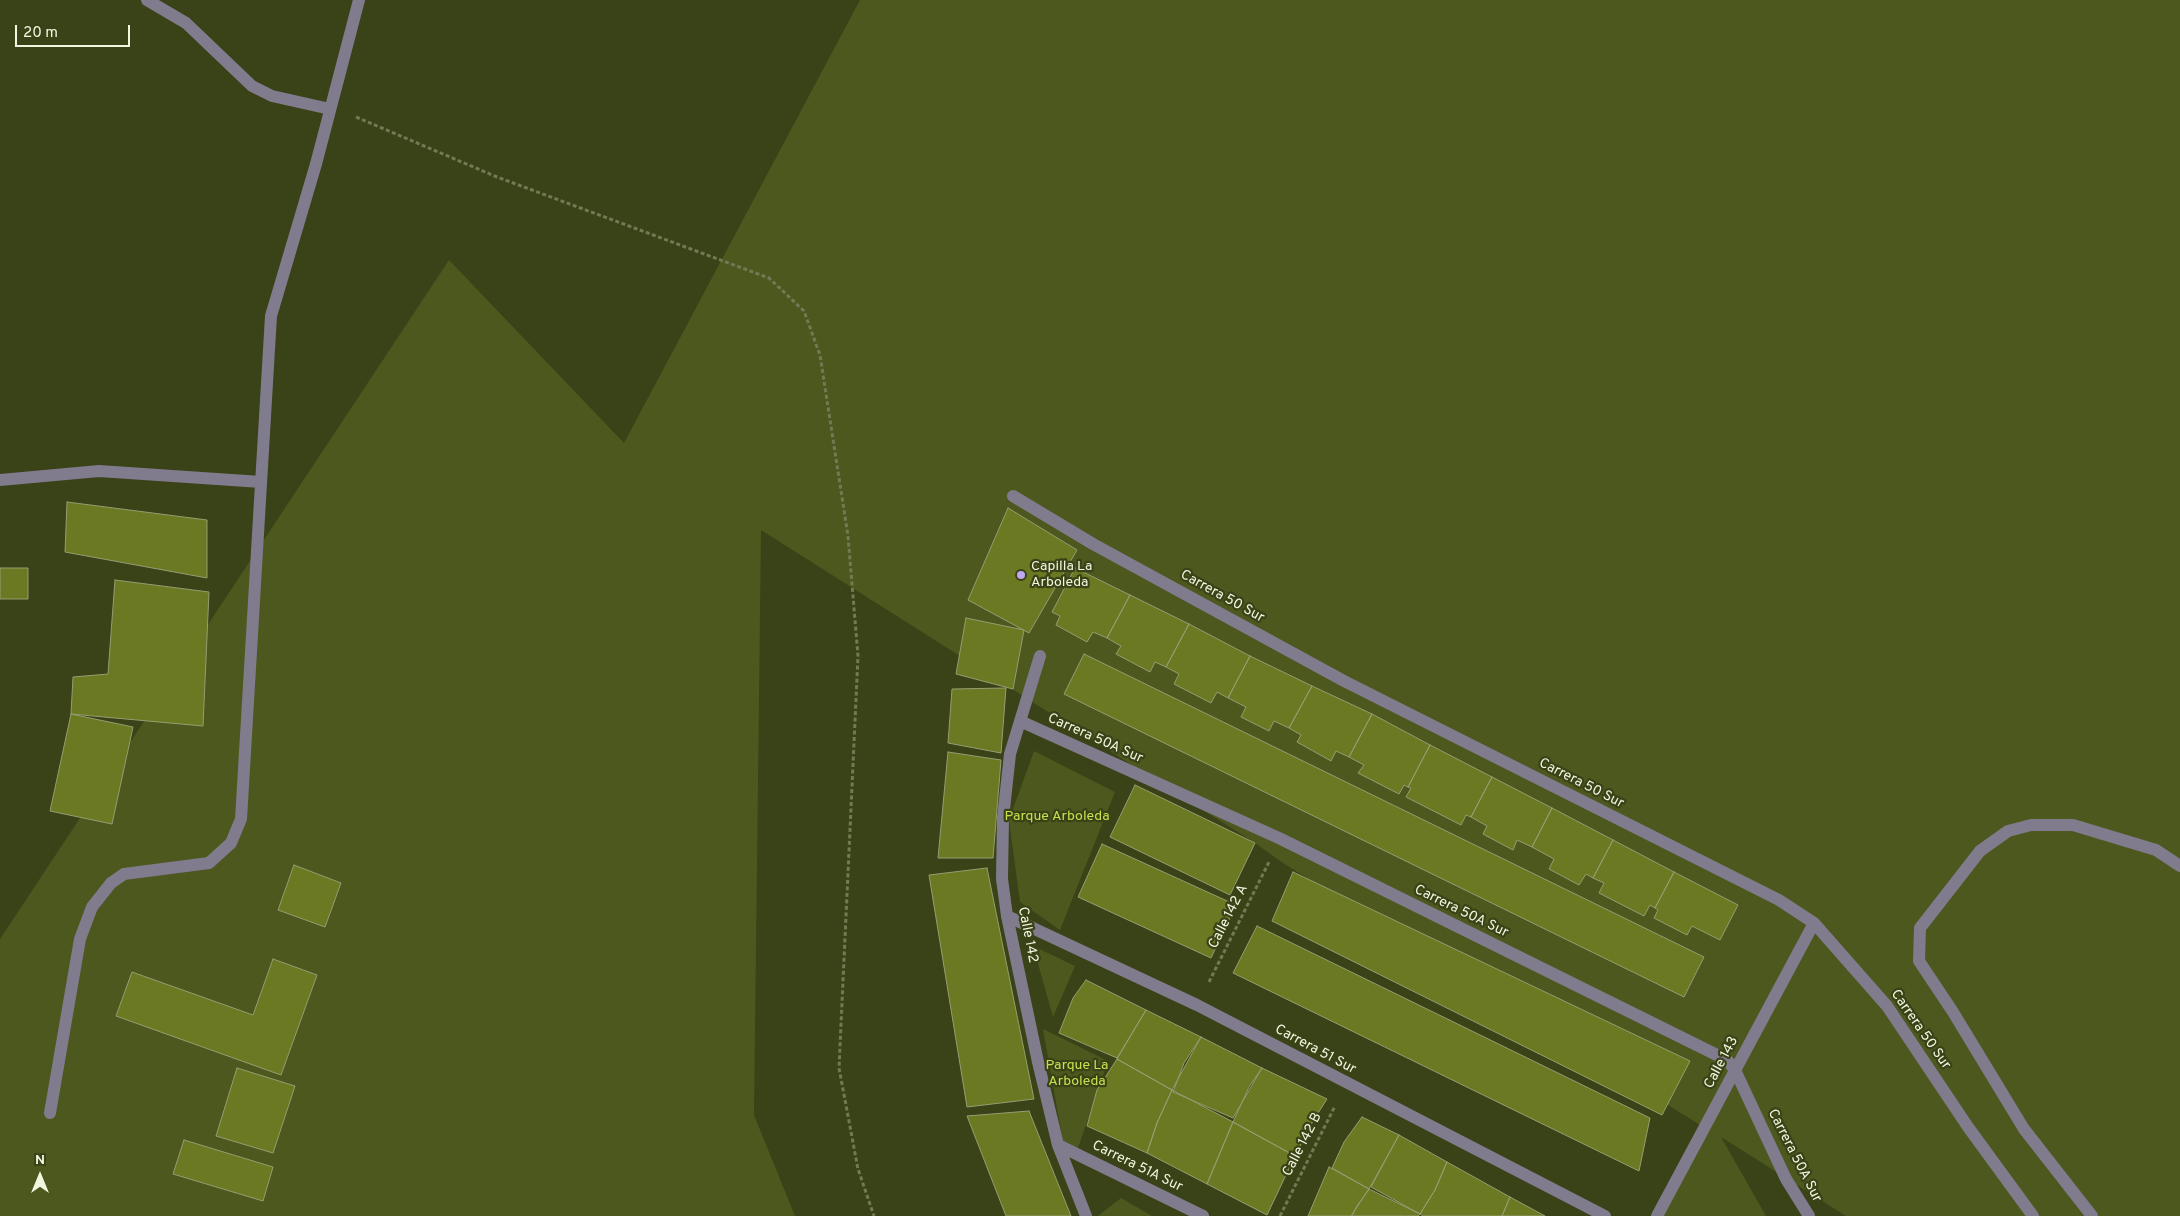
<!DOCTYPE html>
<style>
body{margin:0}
#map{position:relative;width:2180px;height:1216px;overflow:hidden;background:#3a4217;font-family:Overpass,sans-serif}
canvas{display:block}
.north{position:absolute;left:15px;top:1151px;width:50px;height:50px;-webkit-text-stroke:4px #3a4217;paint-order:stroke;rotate:0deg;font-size:14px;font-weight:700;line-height:20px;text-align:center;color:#f1f7df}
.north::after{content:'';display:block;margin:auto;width:18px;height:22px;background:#f1f7df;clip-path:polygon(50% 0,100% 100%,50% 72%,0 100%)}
.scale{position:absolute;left:15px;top:25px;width:115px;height:22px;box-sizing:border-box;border:2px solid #f1f7df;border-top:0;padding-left:6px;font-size:15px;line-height:18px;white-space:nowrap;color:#f1f7df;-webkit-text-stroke:4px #3a4217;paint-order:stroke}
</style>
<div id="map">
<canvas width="2180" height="1216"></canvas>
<div class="north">N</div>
<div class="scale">20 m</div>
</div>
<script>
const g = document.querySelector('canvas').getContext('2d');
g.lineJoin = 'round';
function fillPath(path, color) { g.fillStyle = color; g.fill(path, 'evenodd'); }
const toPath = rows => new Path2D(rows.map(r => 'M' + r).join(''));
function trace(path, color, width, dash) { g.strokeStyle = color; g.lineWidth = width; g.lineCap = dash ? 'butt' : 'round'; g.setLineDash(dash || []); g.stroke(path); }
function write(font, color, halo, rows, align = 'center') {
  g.font = font + ' Overpass,sans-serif'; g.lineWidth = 4.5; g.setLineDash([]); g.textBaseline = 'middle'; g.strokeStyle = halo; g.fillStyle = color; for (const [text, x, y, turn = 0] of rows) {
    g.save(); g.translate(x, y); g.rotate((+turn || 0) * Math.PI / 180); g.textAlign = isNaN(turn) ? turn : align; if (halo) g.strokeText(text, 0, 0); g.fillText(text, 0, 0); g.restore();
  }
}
const green = toPath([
 [860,0,2180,0,2180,1216,1846,1216,1721,1137,1766,1216,1655,1216,1700,1125,1283,863,1255,843,761,530,754,1115,795,1216,0,1216,0,939,449,260,624,443],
 [1034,751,1115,792,1060,930,1020,902,1009,820],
 [1033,946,1075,966,1053,1017],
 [1043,1029,1108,1061,1078,1148,1064,1148],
 [1121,1198,1152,1216,1098,1216]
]);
const building = toPath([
 [67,502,207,520,207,578,65,552,67,502],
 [1008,508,1077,550,1029,633,968,600,1008,508],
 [0,568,28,568,28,599,0,599,0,568],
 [1075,568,1130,595,1107,638,1093,632,1087,642,1056,625,1060,616,1052,612,1075,568],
 [115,580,209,592,203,726,71,714,73,677,108,674,115,580],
 [1130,595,1189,624,1166,667,1155,662,1150,672,1116,654,1121,646,1107,638,1130,595],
 [966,618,1024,630,1013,689,956,674,966,618],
 [1189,624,1250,656,1228,698,1217,692,1211,703,1174,684,1179,674,1166,667,1189,624],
 [1084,654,1704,957,1684,997,1064,694,1084,654],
 [1250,656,1312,686,1289,728,1274,721,1269,731,1241,717,1246,707,1228,698,1250,656],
 [1312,686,1372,714,1349,757,1336,751,1331,761,1297,742,1301,735,1289,728,1312,686],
 [1006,688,1001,753,948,743,952,689,1006,688],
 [71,714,133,727,112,824,50,811,71,714],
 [1372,714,1430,745,1408,787,1404,785,1399,794,1358,773,1364,765,1349,757,1372,714],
 [1430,745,1492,777,1471,817,1466,815,1461,825,1406,797,1411,788,1408,787,1430,745],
 [948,752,1001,760,993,858,938,858,948,752],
 [1492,777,1552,808,1532,847,1517,840,1513,850,1483,834,1487,826,1471,817,1492,777],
 [1135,785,1255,843,1230,895,1110,837,1135,785],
 [1552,808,1613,840,1593,878,1586,874,1579,885,1549,869,1554,859,1532,847,1552,808],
 [1613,840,1674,872,1655,908,1650,905,1644,916,1599,893,1604,883,1593,878,1613,840],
 [1102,844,1236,905,1211,958,1078,897,1102,844],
 [294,865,341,883,325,927,278,910,294,865],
 [987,868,1034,1099,967,1107,929,875,987,868],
 [1293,872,1690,1061,1662,1115,1272,921,1293,872],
 [1674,872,1738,905,1720,940,1692,926,1687,935,1654,918,1658,910,1655,908,1674,872],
 [1257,926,1650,1118,1639,1171,1233,973,1257,926],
 [273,959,317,975,281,1075,116,1016,132,972,253,1015,273,959],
 [1086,980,1146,1010,1117,1058,1059,1033,1073,998,1086,980],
 [1146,1010,1201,1037,1172,1090,1117,1059,1146,1010],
 [1201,1037,1262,1068,1233,1118,1173,1092,1184,1063,1201,1037],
 [1117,1059,1172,1090,1157,1123,1147,1153,1087,1126,1097,1090,1117,1059],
 [237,1068,295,1086,273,1153,216,1136,237,1068],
 [1262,1068,1327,1099,1313,1121,1295,1156,1233,1122,1249,1087,1262,1068],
 [1172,1090,1233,1122,1207,1184,1147,1153,1157,1123,1172,1090],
 [1029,1111,1071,1216,1006,1216,967,1116,1029,1111],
 [1362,1117,1399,1135,1369,1189,1332,1168,1344,1142,1362,1117],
 [1233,1122,1295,1156,1267,1215,1207,1184,1233,1122],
 [1399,1135,1447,1162,1435,1190,1420,1214,1371,1187,1399,1135],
 [184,1140,273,1167,263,1201,173,1174,184,1140],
 [1447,1162,1510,1197,1502,1216,1423,1216,1420,1214,1435,1190,1447,1162],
 [1329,1167,1369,1189,1351,1216,1308,1216,1329,1167],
 [1369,1189,1420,1214,1418,1216,1352,1216,1357,1206,1369,1189],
 [1510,1197,1545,1216,1502,1216,1510,1197]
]);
const path = toPath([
 [356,117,497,177,769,278,804,311,820,355,848,536,858,656,839,1068,858,1169,874,1216],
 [1209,982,1269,862],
 [1280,1216,1335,1106]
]);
const minor = toPath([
 [147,0,186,23,252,86,272,96,330,109],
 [0,480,99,471,261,482],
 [1013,496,1093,544,1344,681,1779,900,1814,923,1887,1006,1968,1127,2033,1216],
 [1040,656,1010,754,1003,818,1002,879,1007,916,1038,1062,1058,1145,1086,1216],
 [1020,721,1281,839,1727,1060,1735,1070,1786,1179,1809,1216],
 [1007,916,1197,1005,1605,1216],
 [50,1113,80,939,92,907,111,883,124,874,209,863,231,843,241,819,271,316,316,164,359,0],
 [1058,1145,1203,1216],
 [1657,1216,1814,923],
 [2092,1216,2024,1129,1953,1012,1919,961,1920,928,1980,851,2008,831,2031,825,2073,825,2156,850,2180,866]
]);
const markers = [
 [1021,575,5,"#c0a8f3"]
];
const poiNames = [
 ["Capilla La",1031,567],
 ["Arboleda",1031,583]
];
const streetNames = [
 ["Carrera 50 Sur",1222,597,29],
 ["Carrera 50A Sur",1095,739,24],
 ["Carrera 50 Sur",1581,784,27],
 ["Carrera 50A Sur",1461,912,26],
 ["Calle 142 A",1229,917,-63],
 ["Calle 142",1027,935,79],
 ["Carrera 50 Sur",1920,1030,55],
 ["Carrera 51 Sur",1315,1050,28],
 ["Calle 143",1722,1063,-62],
 ["Calle 142 B",1303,1145,-63],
 ["Carrera 50A Sur",1794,1156,63],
 ["Carrera 51A Sur",1137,1167,26]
];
const parkNames = [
 ["Parque Arboleda",1057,817],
 ["Parque La",1077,1066],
 ["Arboleda",1077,1082]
];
fillPath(green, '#4d581f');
fillPath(building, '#6b7923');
trace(building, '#949e71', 1);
trace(path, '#727a54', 3, [4, 2.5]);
trace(minor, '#817b8e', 12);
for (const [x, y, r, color] of markers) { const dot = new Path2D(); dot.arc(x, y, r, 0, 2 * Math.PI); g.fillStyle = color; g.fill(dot); trace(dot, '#3a4217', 2); }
write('14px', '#f1f7df', '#3a4217', poiNames, 'left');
write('14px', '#f1f7df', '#3a4217', streetNames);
write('14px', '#c7e04f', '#3a4217', parkNames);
</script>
